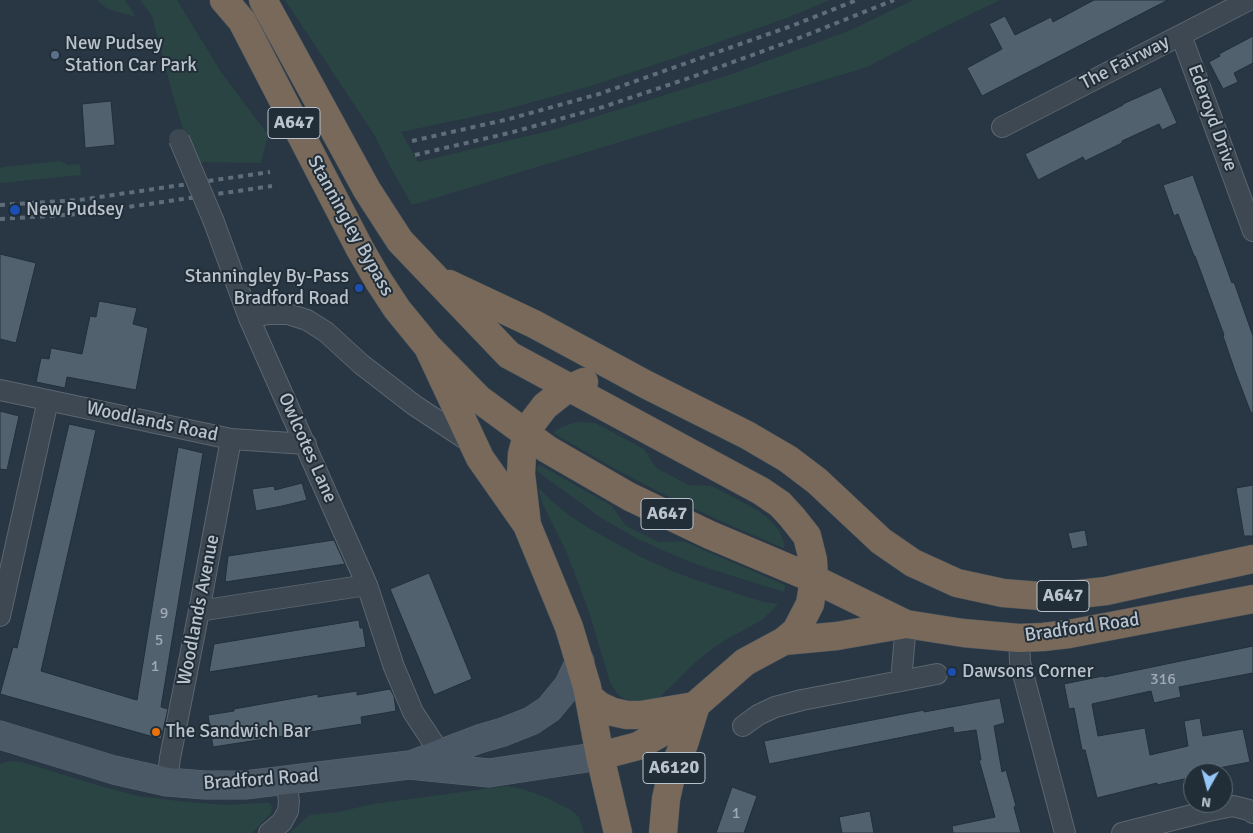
<!DOCTYPE html>
<style>
body{margin:0}
#map{position:relative;width:1253px;height:833px;overflow:hidden;background:#283743;font-family:Signika,sans-serif}
canvas{display:block}
.north{position:absolute;left:1183px;top:763px;width:50px;height:50px;box-sizing:border-box;background:#212e38;border:1px solid #5e6a74;border-radius:50%;rotate:187deg;font-size:14px;font-weight:700;line-height:20px;text-align:center;color:#bac3cd}
.north::after{content:'';display:block;margin:auto;width:18px;height:22px;background:#96c6f6;clip-path:polygon(50% 0,100% 100%,50% 72%,0 100%)}
</style>
<div id="map">
<canvas width="1253" height="833"></canvas>
<div class="north">N</div>
</div>
<script>
const g = document.querySelector('canvas').getContext('2d');
g.lineJoin = 'round';
function fillPath(path, color) { g.fillStyle = color; g.fill(path, 'evenodd'); }
const toPath = rows => new Path2D(rows.map(r => 'M' + r).join(''));
function trace(path, color, width, dash) { g.strokeStyle = color; g.lineWidth = width; g.lineCap = dash ? 'butt' : 'round'; g.setLineDash(dash || []); g.stroke(path); }
function write(font, color, halo, rows, align = 'center') {
  g.font = font + ' Signika,sans-serif'; g.lineWidth = 4; g.setLineDash([]); g.textBaseline = 'middle'; g.strokeStyle = halo; g.fillStyle = color; for (const [text, x, y, turn = 0] of rows) {
    g.save(); g.translate(x, y); g.rotate((+turn || 0) * Math.PI / 180); g.textAlign = isNaN(turn) ? turn : align; if (halo) g.strokeText(text, 0, 0); g.fillText(text, 0, 0); g.restore();
  }
}
const green = toPath([
 [97,0,125,0,136,17,107,9],
 [140,0,177,0,221,72,268,135,261,163,193,162,173,96,152,16],
 [285,0,830,0,789,17,680,56,591,86,500,111,401,132,418,162,553,130,729,75,851,30,913,0,1000,0,936,31,867,67,412,205,391,168,375,136],
 [60,161,68,165,80,164,81,175,0,183,0,169,3,167],
 [579,422,595,423,644,449,656,468,689,485,712,486,759,511,771,521,780,532,785,546,783,548,725,523,669,497,617,470,555,434,554,432,562,427,570,424],
 [540,465,612,506,626,526,659,542,683,541,785,585,785,587,784,592,698,565,669,553,636,538,601,518,537,471,537,467],
 [538,487,550,500,570,516,592,530,641,557,672,571,699,581,760,601,778,604,762,620,722,642,704,655,689,668,660,697,646,702,632,702,625,699,618,695,610,682,590,615,578,582,566,551,543,505],
 [10,761,21,762,114,790,138,796,187,802,225,805,263,803,269,803,272,807,271,813,252,833,0,833,0,764],
 [506,786,523,789,547,798,571,810,578,816,581,823,584,833,289,833,310,815,338,812,373,804]
]);
const building = toPath([
 [1094,0,1168,0,982,96,967,68,1002,49,989,24,1005,16,1015,35,1051,17,1053,22,1094,0],
 [1253,36,1253,63,1234,73,1238,82,1223,89,1209,62,1220,56,1219,54,1253,36],
 [1161,87,1177,123,1162,130,1159,124,1122,141,1122,143,1085,161,1083,157,1038,180,1025,154,1123,105,1123,104,1161,87],
 [111,101,115,145,85,148,82,104,111,101],
 [1193,175,1232,283,1234,282,1253,336,1253,413,1251,413,1235,371,1223,336,1224,335,1195,256,1194,256,1178,214,1174,216,1163,185,1193,175],
 [0,254,36,263,16,343,0,339,0,254],
 [99,301,137,308,133,324,148,328,136,390,67,377,65,388,36,382,41,358,49,359,51,348,82,354,90,316,96,317,99,301],
 [0,411,19,416,7,470,0,469,0,411],
 [69,424,96,430,41,671,133,699,137,700,178,447,203,453,161,707,168,709,161,739,0,694,13,647,17,648,69,424],
 [302,483,307,500,282,506,256,511,252,489,274,486,275,490,302,483],
 [1253,485,1253,536,1244,536,1236,488,1253,485],
 [1085,530,1088,546,1072,549,1068,533,1085,530],
 [334,540,345,564,225,582,228,556,334,540],
 [429,573,472,679,434,695,390,589,429,573],
 [359,620,360,628,363,628,366,647,209,672,214,644,359,620],
 [1253,646,1253,673,1179,687,1181,697,1154,703,1151,691,1092,704,1098,736,1145,728,1150,755,1188,746,1184,721,1200,718,1203,736,1243,729,1250,762,1193,773,1193,777,1157,785,1157,783,1097,798,1085,750,1082,750,1074,708,1069,709,1064,684,1103,676,1104,677,1253,646],
 [390,689,394,696,396,711,361,717,362,724,213,747,208,715,234,711,234,709,318,694,318,697,357,691,357,695,390,689],
 [1000,698,1005,723,994,726,1002,772,1006,770,1016,806,1014,807,1021,833,953,833,952,826,995,817,979,760,981,760,976,730,954,733,953,727,769,764,764,741,924,710,924,712,1000,698],
 [732,787,757,796,744,833,716,833,732,787],
 [870,811,874,833,842,833,839,817,870,811]
]);
const street = toPath([
 [1181,35,1253,231],
 [1002,127,1249,0],
 [214,222,249,318,367,585,394,667,413,712,440,753],
 [249,318,268,314,288,314,307,320,326,332,361,364,414,405,473,444],
 [0,390,231,439,306,444],
 [199,611,367,585],
 [0,616,48,400],
 [1019,638,1020,662,1065,833],
 [901,681,906,624],
 [743,726,758,715,775,707,802,700,937,674],
 [167,782,170,758,199,611,231,439],
 [269,833,282,822,288,811,289,801,286,780],
 [1122,833,1208,811,1233,806,1249,810,1253,813]
]);
const secondary = toPath([
 [0,735,114,770,167,782,205,785,245,785,409,765,489,773,600,756],
 [413,764,479,739,503,732,531,721,549,709,568,686,580,661]
]);
const highway = toPath([
 [224,0,242,21,360,249,378,280,397,309,428,347,480,458,527,525],
 [263,0,367,190,400,241,509,355,761,491,780,504,792,517,807,536,813,560,814,579,810,604,796,631,784,641,745,662,668,729,638,746,600,756],
 [449,284,534,324,645,384,747,435,788,459,817,481,881,541,913,563,957,583,1003,593,1052,597,1106,591,1253,559],
 [428,347,479,399,547,449,630,497,710,535,814,579,906,624,963,633,1019,638,1043,637,1069,634,1253,599],
 [584,382,564,391,545,406,532,423,527,435,522,454,521,474,527,525,569,627,587,687,600,756,618,833],
 [784,641,837,636,906,624],
 [589,697,600,706,613,712,627,715,641,715,694,706],
 [663,833,666,799,672,772,684,744,696,705]
]);
const rail = toPath([
 [412,141,509,119,599,94,794,25,857,0],
 [415,155,513,132,603,107,692,77,799,38,894,0],
 [0,205,79,200,270,172],
 [0,219,80,214,272,186]
]);
const streetBridge = toPath([
 [179,139,214,222]
]);
const markers = [
 [55,55,5,"#5c6f8a"],
 [15,210,6,"#1a4fb4"],
 [359,288,5,"#1a4fb4"],
 [952,672,5,"#1a4fb4"],
 [156,732,5,"#e8710a"]
];
const numberNames = [
 ["9",164,614],
 ["5",159,641],
 ["1",155,667],
 ["316",1163,680],
 ["1",736,814]
];
const shields = [
 [294,123,52],
 [667,514,52],
 [1063,596,52],
 [674,768,62]
];
const shieldNames = [
 ["A647",294,123],
 ["A647",667,514],
 ["A647",1063,596],
 ["A6120",674,768]
];
const poiNames = [
 ["New Pudsey",65,44],
 ["Station Car Park",65,66],
 ["New Pudsey",26,210],
 ["Stanningley By-Pass",349,277,"right"],
 ["Bradford Road",349,299,"right"],
 ["Dawsons Corner",962,672],
 ["The Sandwich Bar",166,732]
];
const streetNames = [
 ["The Fairway",1125,63,-27],
 ["Ederoyd Drive",1212,118,70],
 ["Stanningley Bypass",350,226,61],
 ["Woodlands Road",152,422,12],
 ["Owlcotes Lane",307,448,66],
 ["Woodlands Avenue",199,610,-79],
 ["Bradford Road",1082,628,-8],
 ["Bradford Road",261,780,-4]
];
fillPath(green, '#2a4444');
fillPath(building, '#51616e');
trace(building, '#23303a', 1);
trace(street, '#5b6670', 22);
trace(secondary, '#5b6670', 29);
trace(highway, '#47535d', 29);
trace(street, '#3d4853', 20);
trace(secondary, '#4b5866', 28);
trace(highway, '#79695a', 28);
trace(rail, '#5f6d7a', 4, [5, 5]);
trace(streetBridge, '#5b6670', 22, []);
trace(streetBridge, '#3d4853', 20);
for (const [x, y, r, color] of markers) { const dot = new Path2D(); dot.arc(x, y, r, 0, 2 * Math.PI); g.fillStyle = color; g.fill(dot); trace(dot, '#212e38', 2); }
write('16px', '#a0aab5', null, numberNames);
for (const [x, y, w] of shields) { const box = new Path2D(); box.roundRect(x - w / 2, y - 15.5, w, 31, 4); g.fillStyle = '#212e38'; g.fill(box); trace(box, '#bac3cd', 1); }
write('bold 18px', '#bac3cd', null, shieldNames);
write('19px', '#bac3cd', '#212e38', poiNames, 'left');
write('19px', '#bac3cd', '#212e38', streetNames);
</script>
